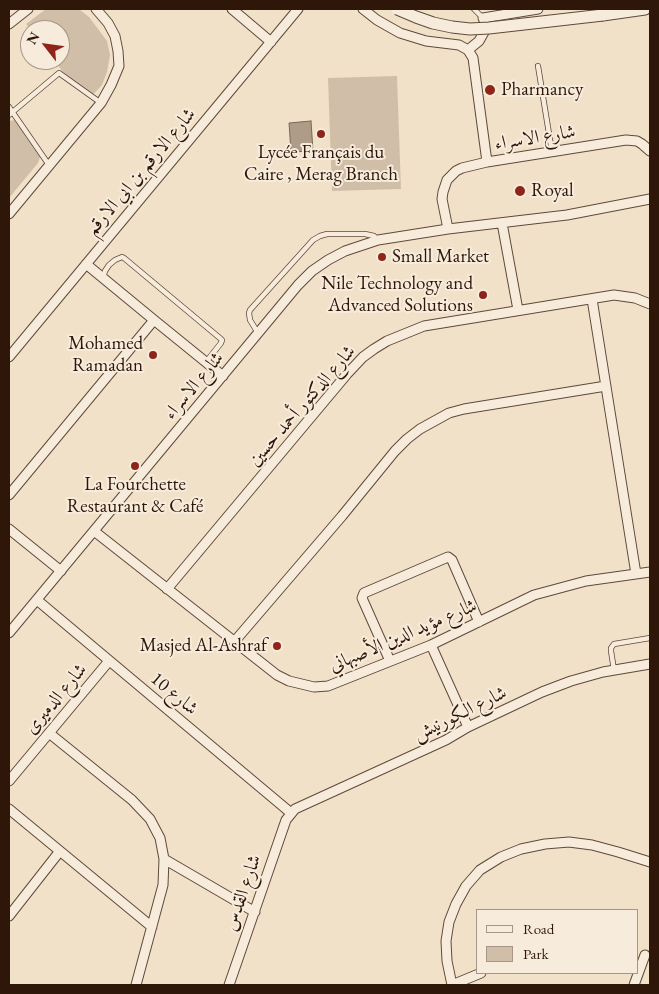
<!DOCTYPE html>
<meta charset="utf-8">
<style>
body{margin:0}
#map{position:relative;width:659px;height:994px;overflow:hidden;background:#f2e1c9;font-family:"EB Garamond",serif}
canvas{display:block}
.frame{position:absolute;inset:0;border:10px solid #2e1609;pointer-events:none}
.legend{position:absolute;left:476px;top:909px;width:162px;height:65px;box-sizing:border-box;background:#f7ecdc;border:1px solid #a79688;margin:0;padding:6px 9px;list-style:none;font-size:15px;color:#2e1609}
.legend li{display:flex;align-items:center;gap:10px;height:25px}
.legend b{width:25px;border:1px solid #a79688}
.north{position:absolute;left:20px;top:20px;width:50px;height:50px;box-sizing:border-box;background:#f7ecdc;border:1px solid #a79688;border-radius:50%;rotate:300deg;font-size:14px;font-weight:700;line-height:20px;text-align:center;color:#2e1609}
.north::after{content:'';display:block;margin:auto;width:18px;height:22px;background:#8f2418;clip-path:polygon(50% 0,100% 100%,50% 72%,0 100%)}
</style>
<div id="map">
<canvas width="659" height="994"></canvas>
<div class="frame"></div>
<ul class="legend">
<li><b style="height:6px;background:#f7ecdc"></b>Road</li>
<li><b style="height:14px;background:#d1bea8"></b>Park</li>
</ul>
<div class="north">N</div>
</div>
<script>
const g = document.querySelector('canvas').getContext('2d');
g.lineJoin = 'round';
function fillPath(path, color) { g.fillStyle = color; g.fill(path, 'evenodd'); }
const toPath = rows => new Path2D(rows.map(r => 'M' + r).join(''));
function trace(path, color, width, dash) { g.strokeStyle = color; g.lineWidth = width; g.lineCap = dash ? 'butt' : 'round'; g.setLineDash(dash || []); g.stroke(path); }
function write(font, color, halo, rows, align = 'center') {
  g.font = font + ' "EB Garamond",Amiri,serif'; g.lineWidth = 4; g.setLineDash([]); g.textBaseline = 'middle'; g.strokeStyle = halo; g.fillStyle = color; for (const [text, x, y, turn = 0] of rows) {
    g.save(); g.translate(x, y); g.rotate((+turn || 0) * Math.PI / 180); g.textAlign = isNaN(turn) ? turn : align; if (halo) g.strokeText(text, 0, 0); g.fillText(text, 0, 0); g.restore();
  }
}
const green = toPath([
 [46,9,79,9,89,17,107,41,110,55,107,72,102,85,91,97,63,72,54,60,60,60,60,30,31,30,26,24],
 [397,76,401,189,332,191,328,78],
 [15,120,41,154,38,163,9,198,9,121]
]);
const water = toPath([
 [311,121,313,151,291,152,289,123,311,121]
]);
const service = toPath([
 [474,9,483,18],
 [538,66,552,152],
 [9,107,49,165],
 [9,115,59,73,101,103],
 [103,278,105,271,109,265,115,260,122,257,124,258,221,339,222,340,221,343,206,362],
 [258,333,250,320,249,313,250,310,313,240,320,236,327,234,365,234,374,236,378,240],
 [614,670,611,651,611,648,614,644,650,638]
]);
const minor = toPath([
 [232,9,271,42],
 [363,9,377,20,400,33,426,41,459,45,468,50,473,58,487,162],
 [9,24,28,9],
 [468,50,479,41,484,32,485,22,483,18,538,9],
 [9,214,101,103,111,85,119,66,118,51,115,36,108,23,96,9],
 [502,223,518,310],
 [448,229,442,199,443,192,447,180,456,171,462,168,487,162,626,140,637,141,642,144,650,151],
 [86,264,154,320,223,376],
 [592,299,636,574],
 [9,357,298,9],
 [9,495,154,320],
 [9,529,61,571],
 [94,531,277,675,289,681,314,687,328,686,431,645,534,595,586,581,650,572],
 [167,589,347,374,363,357,374,349,387,341,424,326,614,295,635,298,650,304],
 [37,600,291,813],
 [9,633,298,285,312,271,328,260,345,251,378,240,448,229,567,215,650,199],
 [234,642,342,516,395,451,407,439,420,429,449,413,464,409,606,386],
 [431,645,468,727],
 [390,661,362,598,364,593,448,557,452,560,479,622],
 [49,733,132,800,150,819,160,838,164,859,163,885,136,985],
 [9,781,109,661],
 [9,809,152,927],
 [164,859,255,912],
 [9,916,60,851],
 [481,973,452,985,447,961,446,941,449,922,456,904,466,886,480,870,501,857,521,849,545,844,569,842,592,845,618,852,650,862],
 [229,985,286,820,295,809,446,740,468,727,542,692,571,681,603,672,650,664],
 [634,985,645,955]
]);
const tertiary = toPath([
 [603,15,645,9]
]);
const tertiaryBridge = toPath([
 [397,9,416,17,433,23,452,27,470,29,489,28,603,15]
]);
const markers = [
 [490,90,6,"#8f2418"],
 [321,134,5,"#8f2418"],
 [520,191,6,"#8f2418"],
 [382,257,5,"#8f2418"],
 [483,295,5,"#8f2418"],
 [153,355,5,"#8f2418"],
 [135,466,5,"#8f2418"],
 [277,646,5,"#8f2418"]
];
const poiNames = [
 ["Pharmancy",501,90],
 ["Lycée Français du",321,153,"center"],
 ["Caire , Merag Branch",321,175,"center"],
 ["Royal",531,191],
 ["Small Market",392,257],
 ["Nile Technology and",473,284,"right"],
 ["Advanced Solutions",473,306,"right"],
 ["Mohamed",143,344,"right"],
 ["Ramadan",143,366,"right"],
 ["La Fourchette",135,485,"center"],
 ["Restaurant & Café",135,507,"center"],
 ["Masjed Al-Ashraf",267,646,"right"]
];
const streetNames = [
 ["شارع الاسراء",535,138,-9],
 ["شارع الارقم بن ابي الارقم",141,172,-50],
 ["شارع الاسراء",194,386,-50],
 ["شارع الدكتور أحمد حسين",302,406,-49],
 ["شارع مؤيد الدين الأصبهاني",403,636,-23],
 ["شارع 10",174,694,40],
 ["شارع الدميرى",56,699,-50],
 ["شارع الكورنيش",460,714,-26],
 ["شارع القدس",243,893,-71]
];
fillPath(green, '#d1bea8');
fillPath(water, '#af9c88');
trace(water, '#7b6655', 1);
trace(service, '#5f4939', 6);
trace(minor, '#5f4939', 11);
trace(tertiary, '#5f4939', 13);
trace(service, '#f7ecdc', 4.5);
trace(minor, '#f7ecdc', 9);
trace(tertiary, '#f7ecdc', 11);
trace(tertiaryBridge, '#5f4939', 13, []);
trace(tertiaryBridge, '#f7ecdc', 11);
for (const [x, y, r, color] of markers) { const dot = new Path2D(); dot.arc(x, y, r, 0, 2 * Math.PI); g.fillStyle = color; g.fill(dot); trace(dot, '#f7ecdc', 2); }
write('19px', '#2e1609', '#f7ecdc', poiNames, 'left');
write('19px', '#2e1609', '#f7ecdc', streetNames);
</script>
